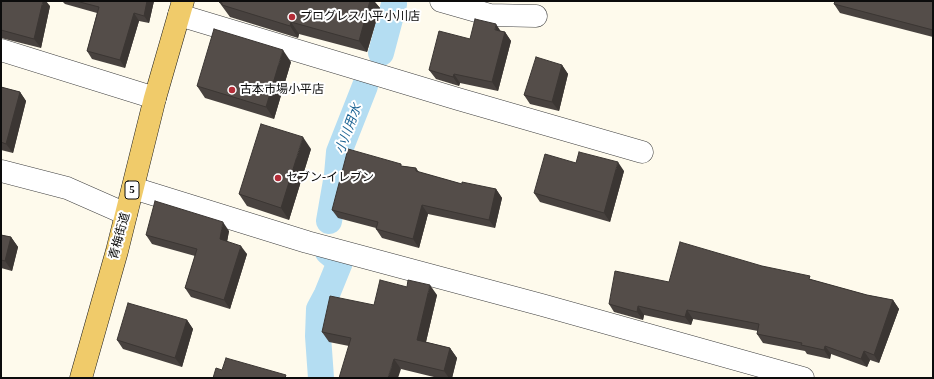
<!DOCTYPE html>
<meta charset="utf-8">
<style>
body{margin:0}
#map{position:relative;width:934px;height:379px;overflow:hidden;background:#fefaec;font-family:"Times New Roman",serif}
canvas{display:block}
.frame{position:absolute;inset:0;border:2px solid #0c0c0c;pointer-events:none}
</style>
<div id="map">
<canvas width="934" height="379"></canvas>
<div class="frame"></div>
</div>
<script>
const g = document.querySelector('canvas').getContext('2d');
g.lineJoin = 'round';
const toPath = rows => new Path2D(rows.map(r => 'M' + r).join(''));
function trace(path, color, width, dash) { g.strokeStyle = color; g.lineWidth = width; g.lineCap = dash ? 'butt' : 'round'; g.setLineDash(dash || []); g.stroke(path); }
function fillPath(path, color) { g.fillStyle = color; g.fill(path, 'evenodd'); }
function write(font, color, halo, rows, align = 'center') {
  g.font = font + ' "Times New Roman","Noto Sans JP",serif'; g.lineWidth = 4; g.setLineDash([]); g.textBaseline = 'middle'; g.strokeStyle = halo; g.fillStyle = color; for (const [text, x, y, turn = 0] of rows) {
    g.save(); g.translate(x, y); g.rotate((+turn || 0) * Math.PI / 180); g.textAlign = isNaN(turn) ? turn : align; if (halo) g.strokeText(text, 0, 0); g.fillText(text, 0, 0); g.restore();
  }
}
const canal = toPath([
 [381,53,394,4],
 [329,221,337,175,339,152,365,86],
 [321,378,318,336,319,309,327,294,340,262,328,252]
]);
const street = toPath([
 [441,1,490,15,536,16],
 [179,15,458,99,642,152],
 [1,50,155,98],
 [1,171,67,188,126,214],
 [133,188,307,242,542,305,803,378]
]);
const primary = toPath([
 [81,378,117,251,155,98,183,1]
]);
const wall = toPath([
 [1,1,50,6,41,48,1,38],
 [62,1,154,1,149,23,139,21,125,68,92,59,87,51,97,13,65,4],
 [219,1,374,1,380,8,367,52,299,34,298,38,230,17,219,2],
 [933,1,933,37,840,13,834,4],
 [501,31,505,32,511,41,498,91,460,83,459,86,436,79,429,70,470,39],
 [291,62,274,119,205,98,197,86],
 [562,65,568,74,559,111,530,104,524,95],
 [1,87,20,92,26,101,13,153,1,150],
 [311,149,289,220,247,206,239,194],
 [576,163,624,171,610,222,540,202,534,193],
 [403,166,416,168,419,172,462,184,496,189,502,198,495,228,428,214,419,248,382,238,376,229,376,228,338,218,332,210],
 [229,231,227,241,247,254,230,309,191,297,185,288,195,256,152,244,146,235],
 [1,235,11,237,18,247,12,271,1,268],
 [762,266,867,295,893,300,899,309,879,363,870,360,867,367,831,354,830,359,807,354,805,351,763,343,757,334,758,331,693,319,691,325,644,315,643,320,614,312,609,304,669,282],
 [407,287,437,295,426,342,450,348,457,358,452,378,438,378,401,369,349,346,329,342,322,332,374,305],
 [187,320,193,329,182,367,123,349,117,340]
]);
const shadedWall = toPath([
 [43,1,46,1,50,6,41,48,34,39],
 [147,1,154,1,149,23,144,16],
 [370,1,374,1,380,8,367,52,359,41],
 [134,13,139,21,125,68,120,60],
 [291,22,299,34,298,38,290,26],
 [496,24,502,33,495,30],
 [505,32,511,41,498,91,492,82],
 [283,50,291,62,274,119,266,107],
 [562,65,568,74,559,111,552,102],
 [454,74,460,83,459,86,453,77],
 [20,92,26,101,13,153,6,144],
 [303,137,311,149,289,220,281,208],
 [618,162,624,171,610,222,604,213],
 [496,189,502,198,495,228,489,220],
 [422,205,428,214,419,248,413,239],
 [223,222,229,231,226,248,220,239],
 [11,237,18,247,12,271,5,261],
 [241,246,247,254,230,309,224,300],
 [430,285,437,295,424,350,417,340],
 [893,300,899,309,879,363,874,355],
 [638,306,644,315,643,320,637,312],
 [687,310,693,319,691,325,685,317],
 [187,320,193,329,182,367,175,358],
 [825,346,831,354,830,359,824,350],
 [450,348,457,358,452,378,449,378,444,371],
 [864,351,870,360,867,367,861,359],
 [394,359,401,369,398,378,388,378]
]);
const building = toPath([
 [1,1,43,1,34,39,1,30,1,1],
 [76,1,147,1,144,16,134,13,120,60,87,51,99,7,76,1],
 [219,1,370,1,359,41,291,22,290,26,222,5,222,3,219,2,219,1],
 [835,1,933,1,933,30,834,4,835,1],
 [475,19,496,24,495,30,505,32,492,82,454,74,453,77,429,70,439,31,470,39,475,19],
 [214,29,283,50,266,107,197,86,214,29],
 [536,57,562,65,552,102,524,95,536,57],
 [1,87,20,92,6,144,1,142,1,87],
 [261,124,303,137,281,208,239,194,261,124],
 [348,149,401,164,401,166,416,168,416,171,462,184,462,182,496,189,489,220,422,205,413,239,376,229,378,222,332,210,348,149],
 [579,152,618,162,604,213,534,193,545,154,576,163,579,152],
 [155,201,223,222,220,239,241,246,224,300,185,288,197,249,146,235,155,201],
 [1,235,11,237,5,261,1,260,1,235],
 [680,242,762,266,810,276,809,279,867,295,893,300,874,355,864,351,861,359,825,346,824,350,801,345,802,343,757,334,759,324,687,310,685,317,638,306,637,312,609,304,615,271,669,282,680,242],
 [380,280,407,287,408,280,430,285,417,340,450,348,444,371,394,359,388,378,339,378,351,338,322,332,330,296,374,305,380,280],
 [128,303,187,320,175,358,117,340,128,303],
 [226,358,286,375,285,378,213,378,216,368,222,370,226,358]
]);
const markers = [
 [292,17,4,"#b32d38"],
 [232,90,4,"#b32d38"],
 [278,178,4,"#b32d38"]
];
const shields = [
 [132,190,14]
];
const shieldNames = [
 ["5",132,190]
];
const poiNames = [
 ["プログレス小平小川店",300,17],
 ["古本市場小平店",240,90],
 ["セブン-イレブン",286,178]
];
const streetNames = [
 ["青梅街道",120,236,-75]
];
const waterNames = [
 ["小川用水",349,129,-70]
];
trace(canal, '#b4ddf2', 26);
trace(street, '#3f3f3f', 23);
trace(primary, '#1d1d1d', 23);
trace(street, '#fff', 22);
trace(primary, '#f0cb6a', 22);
fillPath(wall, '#48423f');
fillPath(shadedWall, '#3b3633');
fillPath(building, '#544d49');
trace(building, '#3b3633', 1);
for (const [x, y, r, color] of markers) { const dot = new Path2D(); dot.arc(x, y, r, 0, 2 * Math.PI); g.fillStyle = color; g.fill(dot); trace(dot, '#fff', 1.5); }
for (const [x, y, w] of shields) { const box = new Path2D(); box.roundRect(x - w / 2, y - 9, w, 18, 3); g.fillStyle = '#fff'; g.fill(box); trace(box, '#0c0c0c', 1); }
write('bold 11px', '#0c0c0c', null, shieldNames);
write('12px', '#0c0c0c', '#fff', poiNames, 'left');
write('12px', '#0c0c0c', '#fff', streetNames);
write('italic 13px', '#1e6595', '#fff', waterNames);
</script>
